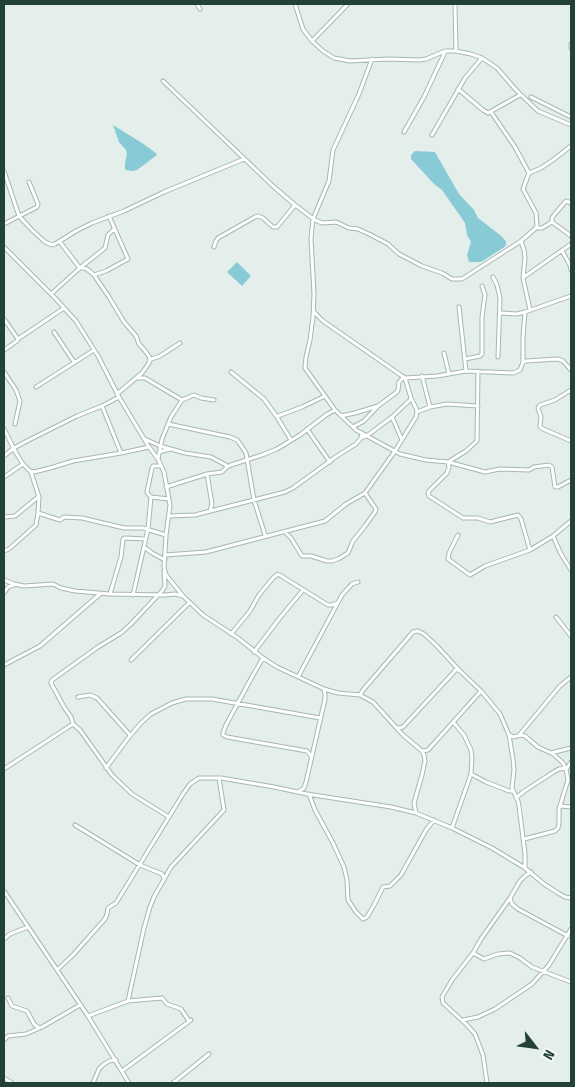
<!DOCTYPE html>
<style>
body{margin:0}
#map{position:relative;width:575px;height:1087px;overflow:hidden;background:#e4eeea;font-family:"Fira Sans Condensed",sans-serif}
canvas{display:block}
.frame{position:absolute;inset:0;border:5px solid #224239;pointer-events:none}
.north{position:absolute;left:510px;top:1022px;width:50px;height:50px;-webkit-text-stroke:4px #f5faf8;paint-order:stroke;rotate:120deg;font-size:14px;font-weight:700;line-height:20px;text-align:center;color:#224239}
.north::after{content:'';display:block;margin:auto;width:18px;height:22px;background:#224239;clip-path:polygon(50% 0,100% 100%,50% 72%,0 100%)}
</style>
<div id="map">
<canvas width="575" height="1087"></canvas>
<div class="frame"></div>
<div class="north">N</div>
</div>
<script>
const g = document.querySelector('canvas').getContext('2d');
g.lineJoin = 'round';
function fillPath(path, color) { g.fillStyle = color; g.fill(path, 'evenodd'); }
const toPath = rows => new Path2D(rows.map(r => 'M' + r).join(''));
function trace(path, color, width, dash) { g.strokeStyle = color; g.lineWidth = width; g.lineCap = dash ? 'butt' : 'round'; g.setLineDash(dash || []); g.stroke(path); }
const water = toPath([
 [113,125,142,143,156,153,157,155,137,170,132,171,126,170,125,169,125,163,127,154,126,150,119,142],
 [415,151,435,152,459,194,474,210,478,218,500,235,506,241,506,245,503,248,481,262,469,262,467,255,471,242,467,235,465,223,442,190,434,184,411,159,411,155],
 [237,262,251,276,242,286,227,272]
]);
const minor = toPath([
 [197,4,200,9],
 [295,4,303,29,312,41,323,51,334,58,350,61,388,59,419,60,426,59,445,51,456,51,471,54,482,58,497,68,516,90,538,111,571,125],
 [455,4,456,51],
 [312,41,348,4],
 [571,44,571,48],
 [372,59,359,94,333,150,329,181,313,219,311,239,314,294,313,317,310,340,306,357,305,368,335,410,356,430,400,454,426,460,448,462,449,467,447,473,429,491,428,493,429,496,463,518,478,518,490,522,518,515,521,519,530,550],
 [163,81,274,187,295,205,315,220,322,223,336,222,349,228,358,229,371,235,388,244,399,254,422,266,442,273,452,279,462,279,521,241,537,227],
 [458,89,483,110,488,113,520,95],
 [531,97,571,117],
 [491,112,515,147,529,173,523,189,536,213,537,227,538,228,542,228,552,222,571,236],
 [404,132,424,97,445,52],
 [432,135,465,78,482,58],
 [4,171,19,216,32,230,45,242,52,245,55,244,76,231,92,223,124,211,164,192,244,159],
 [529,173,541,168,553,160,571,146],
 [552,222,552,218,554,215,566,201,569,202,571,204],
 [4,224,37,207,38,204,29,182],
 [521,241,524,250,525,258,523,278,530,310],
 [60,242,79,267,87,269,94,275,106,271,128,259,109,216],
 [4,247,55,298,76,321,98,356,119,397,149,447,158,459,164,472,170,505,166,535,164,567,166,575,183,596,203,615,238,638,263,658,277,667,324,689,338,693,360,695,373,702,403,735,422,751,424,755,425,761,422,775,414,803,416,813],
 [214,247,216,241,218,238,255,217,258,216,263,218,273,227,277,227,295,205],
 [562,251,570,265,571,270],
 [94,275,109,297,124,322,136,336,139,344,146,352,150,358,149,363,142,373,117,394],
 [493,277,497,285,500,298,498,357],
 [524,277,571,244],
 [51,294,81,267,105,248,108,235,114,229],
 [459,307,466,371],
 [314,312,323,321,405,378,437,376,466,371,513,373,520,370,523,362,526,361,558,359,563,361,571,370],
 [501,313,517,314,525,312,571,296],
 [4,319,18,339,17,341,4,350],
 [54,332,74,362],
 [18,339,64,308],
 [444,353,449,374],
 [465,359,480,356,482,354,482,317,485,295,482,286],
 [149,360,160,356,180,343],
 [523,362,523,337,525,312],
 [4,372,16,390,20,401,15,424],
 [231,372,264,399,277,417,291,440],
 [422,376,430,407],
 [138,378,145,378,182,400],
 [36,387,94,350],
 [571,390,555,400,540,405,538,408,541,417,540,426,541,428,571,441],
 [102,406,121,453],
 [417,412,430,407,447,404,478,406],
 [278,416,302,407,325,396],
 [341,416,355,413,378,406],
 [168,424,230,437,237,440,240,444,246,453,254,500,265,535,267,536],
 [353,427,364,421,378,406,397,392,398,390,399,382,404,377],
 [4,429,16,453,23,464],
 [307,429,330,462],
 [361,438,368,435,392,417],
 [145,439,160,446,185,453,211,457,226,465,227,467,231,465,262,455,277,449,300,435,326,415,335,410],
 [402,440,392,417,410,400,411,398,405,378],
 [159,452,170,449],
 [4,456,14,448,29,440,77,416,102,406,119,397],
 [158,459,162,439,171,417,182,400,194,395,201,398,214,400],
 [448,462,485,472,500,469,529,470,534,467,549,465,552,467,555,487,558,487,571,480],
 [448,462,466,451,477,441,478,371],
 [161,466,153,466,152,468,147,492,149,495,151,497,169,499],
 [207,474,212,504,210,511],
 [4,477,23,464,30,471,34,472,50,468,73,461,121,453,149,447],
 [166,487,207,474,222,472,227,467],
 [38,513,60,520,64,517,82,518,124,528,143,528,166,535],
 [169,516,195,515,285,492,293,488,337,456,356,444,361,438,362,433],
 [4,517,15,516,38,497],
 [285,532,291,538,302,556,311,556,327,561,332,561,338,559,348,553,353,541,365,526,375,512,376,509,365,493],
 [458,535,449,553,448,559,470,575,485,566,530,550,553,536,571,521],
 [553,536,561,554,571,570],
 [144,547,152,553,165,560],
 [4,551,9,549,36,525,38,513,39,497,31,472],
 [165,555,206,552,325,521,346,504,365,493,395,451,416,417,417,412,416,408,411,398],
 [164,571,165,586,162,591,131,624,121,633,98,647,59,675,52,680,51,683,64,707,71,717,73,724,80,730,112,775,132,794,169,817],
 [4,580,14,584,24,586,53,584,61,588,75,591,110,594,164,595,175,594,183,596],
 [4,593,8,587,14,585],
 [110,594,121,557,123,539,125,538,145,539],
 [133,595,148,529,151,497],
 [556,617,571,636],
 [231,634,250,611,259,595,273,578,278,574,328,605,332,605,337,603],
 [254,652,279,619,303,590],
 [263,658,253,675,226,725,223,733,223,735,227,737,307,751,311,756],
 [131,660,189,603],
 [4,665,40,646,100,594],
 [298,677,342,595,352,584,358,582],
 [360,695,363,690,407,639,413,632,418,631,424,634,436,645,459,670,481,691,500,714,509,735,513,759,514,770,512,788,518,801,519,806,525,854,525,868],
 [78,697,90,695,97,698,130,735,129,737,106,768],
 [398,728,403,727,454,672,455,670,458,670],
 [520,734,560,686,571,677],
 [510,735,513,737,521,735,525,736,538,747,551,753,571,748],
 [130,736,141,723,151,714,172,703,186,699,212,699,320,718],
 [422,751,428,750,481,691],
 [4,769,73,724],
 [471,774,486,782,509,791,513,791],
 [298,792,304,788,306,782,325,699,325,694,324,690],
 [309,794,315,810,333,843,344,867,347,880,348,900,356,912,363,919,367,917,374,905,383,887,390,886,401,875,426,830,434,820],
 [517,797,523,792,552,773,559,769,567,768,571,762],
 [561,806,571,807],
 [75,825,140,865,162,874,164,878],
 [452,828,471,774,472,758,471,750,464,735,453,722],
 [524,839,555,831,558,828,559,824,559,809,568,780,566,769,563,763,552,753],
 [4,891,88,1016,129,1083],
 [510,898,512,904,518,909,568,936],
 [4,939,10,934,28,927],
 [473,953,484,959,498,954,510,953,520,958,532,967,571,982],
 [57,970,73,955,105,919,107,914,108,908,116,903,183,794,190,784,199,778,221,778,274,787,307,794,391,807,416,813,452,828,492,848,525,868,544,884,558,893,565,897,571,898],
 [8,998,12,1006,27,1011,34,1024,39,1028],
 [128,1001,144,928,150,907,154,897,171,867,224,810,219,778],
 [88,1016,128,1001,162,998,167,1004,181,1009,189,1021],
 [463,1020,478,1017,495,1009,532,984,549,965,571,929],
 [4,1040,8,1036,26,1034,42,1027,80,1005],
 [122,1071,191,1020],
 [4,1078,12,1083],
 [93,1083,99,1069,103,1065,109,1061,116,1060],
 [173,1083,209,1054],
 [487,1083,483,1055,475,1034,466,1024,443,1003,442,997,452,980,473,953,481,939,510,898,520,881,525,876,531,872]
]);
fillPath(water, '#88cbd7');
trace(minor, '#a6b7b1', 5);
trace(minor, '#fff', 3);
</script>
